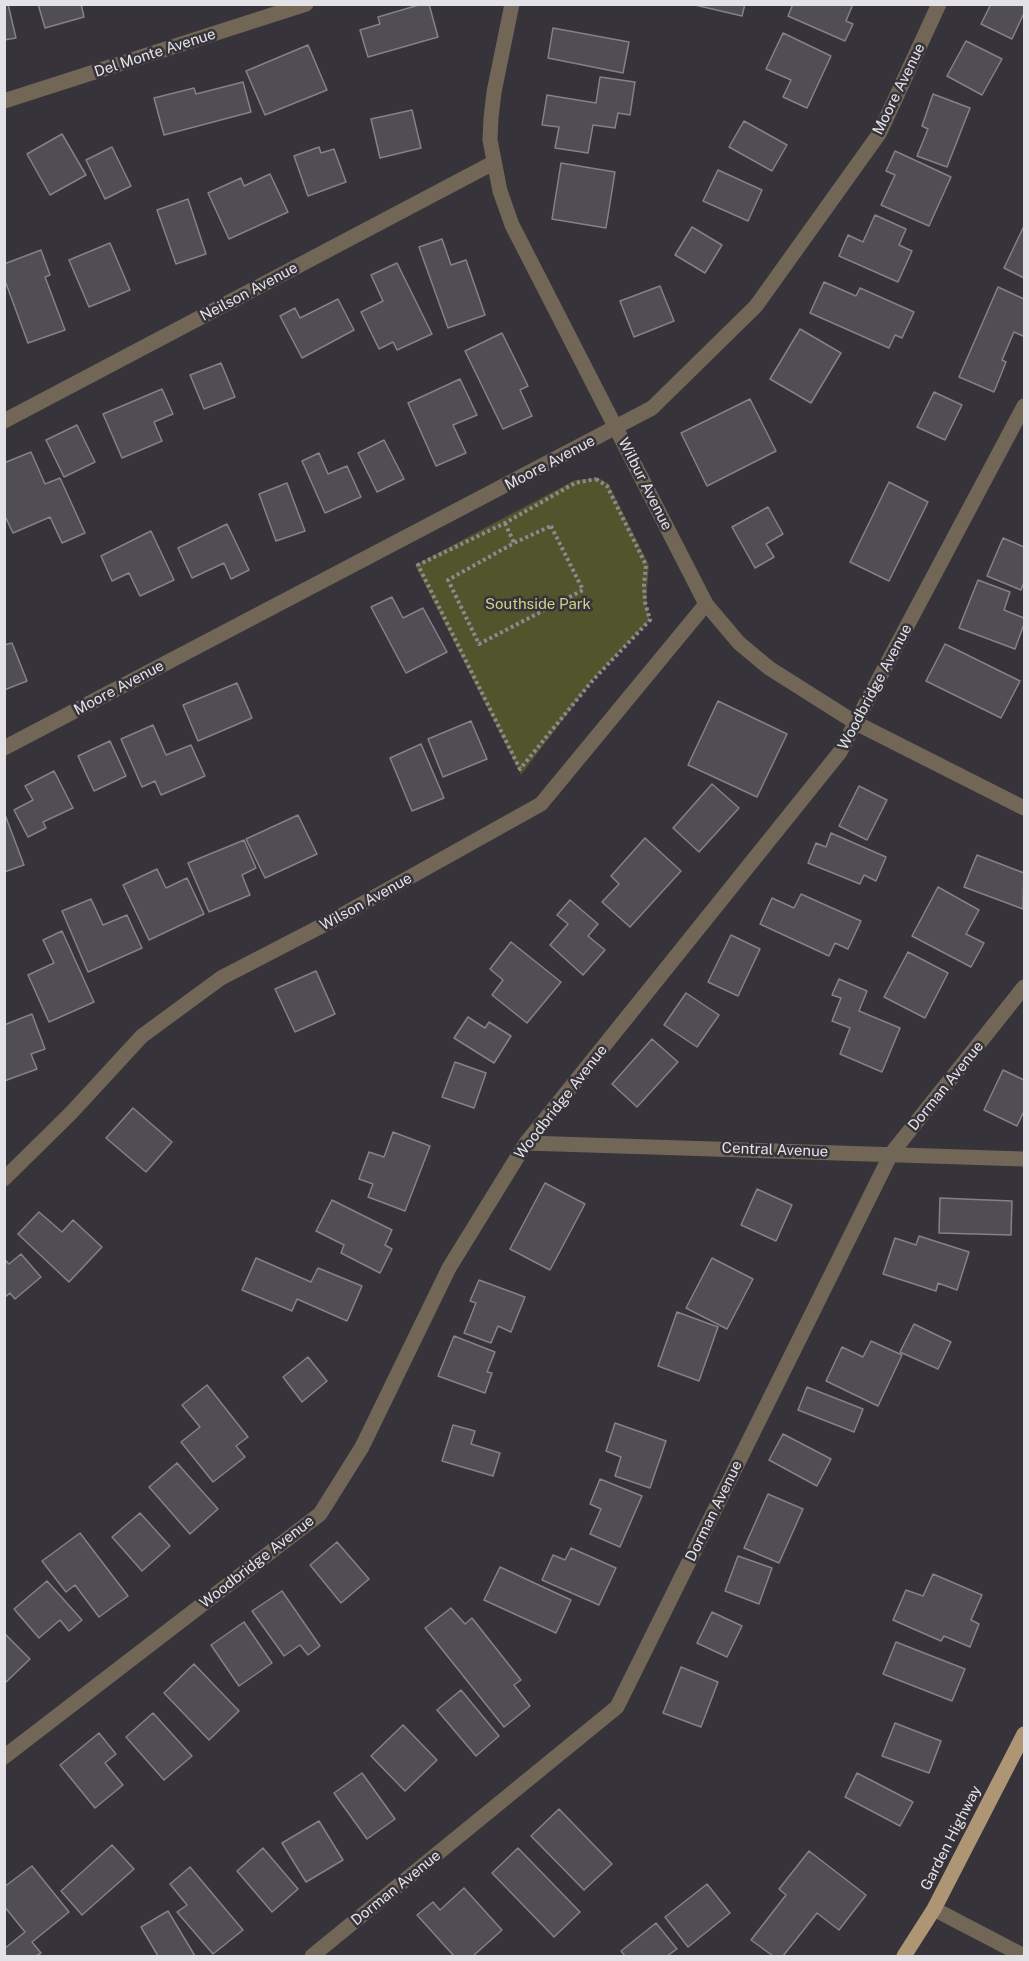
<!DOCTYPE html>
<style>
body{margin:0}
#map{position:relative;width:1029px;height:1961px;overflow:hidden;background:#36333a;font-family:"Public Sans",sans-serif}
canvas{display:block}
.frame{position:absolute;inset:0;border:6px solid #e3e2e6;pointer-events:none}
</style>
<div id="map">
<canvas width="1029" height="1961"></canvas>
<div class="frame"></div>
</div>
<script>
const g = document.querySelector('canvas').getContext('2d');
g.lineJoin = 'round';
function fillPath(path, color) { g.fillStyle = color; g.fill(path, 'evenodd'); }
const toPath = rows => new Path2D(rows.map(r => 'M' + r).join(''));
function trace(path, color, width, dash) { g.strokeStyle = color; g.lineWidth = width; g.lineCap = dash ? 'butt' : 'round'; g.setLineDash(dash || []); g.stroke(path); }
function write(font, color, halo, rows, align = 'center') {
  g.font = font + ' "Public Sans",sans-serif'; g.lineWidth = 5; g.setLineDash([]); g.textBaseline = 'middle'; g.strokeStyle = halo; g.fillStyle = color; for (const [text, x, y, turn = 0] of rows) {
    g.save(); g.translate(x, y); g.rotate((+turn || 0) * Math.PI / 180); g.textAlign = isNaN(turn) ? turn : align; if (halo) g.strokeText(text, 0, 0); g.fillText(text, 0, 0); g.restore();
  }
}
const green = toPath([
 [598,478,608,483,649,565,646,603,650,620,593,680,521,775,415,565,575,480]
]);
const building = toPath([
 [4,4,8,4,16,38,4,40,4,4],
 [38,4,81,4,84,17,45,28,38,4],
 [422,4,429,4,438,37,368,57,360,30,380,24,378,17,422,4],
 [691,4,745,4,742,16,691,4],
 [793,4,853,4,846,21,853,24,845,41,788,16,793,4],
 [991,4,1024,4,1024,13,1012,39,981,24,991,4],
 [553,28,629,42,623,73,548,58,553,28],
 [783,33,831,56,807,108,783,97,791,80,766,69,783,33],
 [966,41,1002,59,982,95,947,76,966,41],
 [308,45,327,90,265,115,246,71,308,45],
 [600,77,635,82,630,115,618,113,615,128,593,125,588,153,555,148,559,127,542,125,547,95,596,103,600,77],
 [243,82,251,112,164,135,154,98,194,88,196,94,243,82],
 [933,94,970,108,947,167,917,156,928,129,922,126,933,94],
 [412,110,421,148,380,158,371,119,412,110],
 [744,121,787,145,772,171,729,147,744,121],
 [62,134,86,175,50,195,27,154,62,134],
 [112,147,131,186,105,199,86,160,112,147],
 [319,147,321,153,334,149,346,182,308,196,294,156,319,147],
 [895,151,951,177,929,226,881,205,895,175,886,171,895,151],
 [561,163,615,172,606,228,552,219,561,163],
 [718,170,762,190,748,221,703,201,718,170],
 [270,174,288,212,229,239,208,193,241,178,244,186,270,174],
 [188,199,206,254,176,264,157,210,188,199],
 [875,215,906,229,899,245,912,251,898,282,839,256,848,235,863,242,875,215],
 [1024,226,1024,278,1004,268,1024,226],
 [692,227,722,245,705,273,675,255,692,227],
 [442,239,451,265,466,260,485,315,448,328,419,247,442,239],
 [110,243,130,290,89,307,69,260,110,243],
 [41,250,50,275,45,277,65,330,28,343,4,278,4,264,41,250],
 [397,263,432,334,397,350,393,342,379,349,361,312,383,301,371,275,397,263],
 [824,282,856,296,860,288,914,312,902,338,895,335,889,348,810,313,824,282],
 [660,286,674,321,634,337,620,301,660,286],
 [998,287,1024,299,1024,334,1023,336,1014,332,1002,360,1006,362,994,392,959,377,998,287],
 [338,299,354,330,302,358,280,316,295,308,300,318,338,299],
 [800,329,841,353,811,403,770,379,800,329],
 [502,333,528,386,520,390,532,416,503,429,465,351,502,333],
 [221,363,235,397,204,409,190,375,221,363],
 [460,379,477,415,453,425,466,453,436,466,408,403,460,379],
 [162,389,173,414,154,422,162,441,122,458,103,414,162,389],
 [934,392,962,405,945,440,917,427,934,392],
 [750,399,776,451,707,486,681,433,750,399],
 [77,425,95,462,64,477,46,440,77,425],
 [384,440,404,479,377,492,358,453,384,440],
 [31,452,45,484,60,478,85,533,62,543,50,517,13,533,4,514,4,463,31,452],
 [319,453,328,474,347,466,361,497,325,513,302,461,319,453],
 [889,482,928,502,889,581,850,562,889,482],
 [287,483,305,531,276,541,259,494,287,483],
 [768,507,783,534,766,544,774,557,755,568,732,527,768,507],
 [227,524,249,570,231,579,224,563,192,578,178,548,227,524],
 [151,531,174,580,140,596,129,573,112,581,101,556,151,531],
 [1003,538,1024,547,1024,582,1021,590,987,576,1003,538],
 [978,580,1010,592,1004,610,1024,618,1024,624,1015,649,959,628,978,580],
 [392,597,403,618,423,608,447,652,406,673,371,607,392,597],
 [12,643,27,681,4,690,4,645,12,643],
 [945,644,1020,681,1001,718,926,681,945,644],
 [237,683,252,718,198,741,183,705,237,683],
 [718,701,787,734,757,797,688,765,718,701],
 [471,721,487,759,443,777,428,739,471,721],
 [153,725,166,755,191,745,205,776,161,795,155,781,142,787,121,739,153,725],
 [110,741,126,776,94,791,78,756,110,741],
 [421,744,444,798,412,811,390,758,421,744],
 [54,771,73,808,43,822,46,828,28,837,14,810,33,800,25,786,54,771],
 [712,784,739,808,699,852,673,828,712,784],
 [859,786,887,800,867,840,839,826,859,786],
 [4,812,24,865,4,872,4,812],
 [298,815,317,854,265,878,246,839,298,815],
 [831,833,886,857,876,881,864,875,860,884,808,863,816,843,826,847,831,833],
 [645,838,681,871,630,927,602,902,619,884,611,876,645,838],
 [244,840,256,868,242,875,250,895,209,912,188,863,244,840],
 [977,855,1024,873,1023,909,964,887,977,855],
 [157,869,166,888,187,878,204,914,149,940,123,885,157,869],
 [938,887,979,910,966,934,984,943,971,967,912,936,938,887],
 [801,894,861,921,848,949,835,943,829,956,760,924,772,898,794,908,801,894],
 [91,899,103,925,127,915,142,948,88,972,62,911,91,899],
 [570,900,598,924,588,936,605,950,583,975,550,945,568,924,557,915,570,900],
 [62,931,94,1002,49,1022,28,975,54,963,43,940,62,931],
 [731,935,760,949,738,996,708,982,731,935],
 [511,942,561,982,527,1023,492,995,503,980,490,969,511,942],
 [908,952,948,973,925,1018,884,997,908,952],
 [316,971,335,1014,295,1032,275,989,316,971],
 [839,979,867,991,859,1011,900,1028,882,1072,840,1054,850,1028,832,1021,841,998,832,995,839,979],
 [686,993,719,1015,697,1047,664,1025,686,993],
 [32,1014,45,1049,31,1054,37,1069,4,1081,4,1025,32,1014],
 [468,1017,485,1028,489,1022,511,1036,494,1063,454,1038,468,1017],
 [652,1039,678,1062,637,1107,612,1084,652,1039],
 [455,1062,486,1073,474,1108,442,1097,455,1062],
 [1003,1070,1024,1080,1024,1111,1017,1126,984,1110,1003,1070],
 [133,1108,172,1142,146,1172,106,1138,133,1108],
 [393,1132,430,1146,405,1211,368,1197,373,1184,359,1179,369,1152,384,1157,393,1132],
 [545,1183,585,1204,550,1270,510,1249,545,1183],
 [757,1189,792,1205,776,1241,741,1225,757,1189],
 [940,1198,1012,1201,1011,1235,939,1233,940,1198],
 [332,1200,392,1230,385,1245,392,1249,380,1273,341,1253,344,1245,316,1231,332,1200],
 [39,1212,62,1232,73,1220,102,1247,69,1282,18,1234,39,1212],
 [919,1236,969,1252,957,1290,938,1283,936,1291,883,1274,895,1238,916,1245,919,1236],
 [21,1254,41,1277,15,1299,10,1293,4,1298,4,1259,9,1264,21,1254],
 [256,1258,311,1282,318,1268,362,1286,347,1321,297,1299,292,1311,242,1290,256,1258],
 [712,1258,753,1279,727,1329,686,1308,712,1258],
 [479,1280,525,1297,511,1332,498,1326,491,1343,464,1333,476,1303,470,1301,479,1280],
 [677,1312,718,1327,699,1381,658,1366,677,1312],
 [914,1324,951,1342,938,1369,900,1352,914,1324],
 [454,1336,495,1352,487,1372,492,1373,485,1393,438,1376,454,1336],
 [871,1341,902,1355,878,1406,826,1381,842,1347,863,1357,871,1341],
 [308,1357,327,1381,302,1402,283,1377,308,1357],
 [207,1385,248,1437,236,1446,245,1457,213,1482,181,1442,200,1427,182,1405,207,1385],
 [807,1387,863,1409,854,1432,798,1410,807,1387],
 [615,1423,666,1441,650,1488,615,1476,621,1457,606,1451,615,1423],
 [453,1425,475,1431,471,1444,500,1453,493,1476,442,1461,453,1425],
 [783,1434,831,1459,817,1486,769,1460,783,1434],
 [177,1463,218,1509,190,1534,149,1487,177,1463],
 [600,1479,642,1496,620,1547,590,1534,601,1509,590,1504,600,1479],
 [768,1494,803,1509,779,1563,744,1548,768,1494],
 [140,1513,170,1546,142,1571,112,1537,140,1513],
 [80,1533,128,1596,99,1617,75,1585,66,1592,42,1561,80,1533],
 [337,1542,369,1579,341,1603,310,1565,337,1542],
 [571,1548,616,1568,599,1605,542,1580,553,1555,565,1560,571,1548],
 [738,1556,772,1568,759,1604,725,1591,738,1556],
 [500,1567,571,1600,556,1633,484,1600,500,1567],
 [933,1574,982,1595,971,1620,979,1624,970,1647,944,1636,941,1641,893,1620,906,1590,923,1596,933,1574],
 [47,1581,82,1620,69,1631,60,1620,39,1638,14,1609,47,1581],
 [282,1591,320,1646,308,1655,300,1645,284,1656,252,1611,282,1591],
 [451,1608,465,1624,472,1618,521,1680,514,1685,530,1706,504,1727,425,1628,451,1608],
 [712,1612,742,1626,727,1657,697,1643,712,1612],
 [244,1622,272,1663,239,1686,211,1645,244,1622],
 [4,1633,30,1659,4,1684,4,1633],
 [896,1642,965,1669,952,1701,883,1674,896,1642],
 [194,1664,239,1711,209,1740,164,1693,194,1664],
 [681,1667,718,1682,701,1727,663,1713,681,1667],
 [461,1690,499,1736,476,1756,437,1710,461,1690],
 [153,1713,192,1756,164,1780,126,1737,153,1713],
 [895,1723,941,1741,929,1773,882,1756,895,1723],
 [403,1725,437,1760,405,1791,371,1756,403,1725],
 [99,1733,116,1754,105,1763,123,1785,95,1808,60,1765,99,1733],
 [362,1773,395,1819,367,1839,334,1793,362,1773],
 [857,1773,913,1802,900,1826,845,1797,857,1773],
 [559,1809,612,1864,584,1890,531,1836,559,1809],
 [319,1821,343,1860,306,1882,282,1843,319,1821],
 [112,1845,134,1869,82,1915,61,1891,112,1845],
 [263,1848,298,1889,272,1912,237,1871,263,1848],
 [518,1848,580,1912,554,1937,492,1873,518,1848],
 [809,1851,866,1895,839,1930,817,1913,783,1956,773,1956,751,1940,786,1895,779,1889,809,1851],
 [32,1866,69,1912,32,1942,41,1953,36,1956,4,1956,4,1949,25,1932,4,1906,4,1887,32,1866],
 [190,1867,243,1930,213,1954,177,1912,187,1905,170,1884,190,1867],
 [707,1884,730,1913,688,1947,665,1917,707,1884],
 [464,1888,502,1930,473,1956,454,1956,417,1915,433,1902,440,1910,464,1888],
 [168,1911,195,1956,158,1956,141,1927,168,1911],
 [656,1923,677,1949,667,1956,625,1956,621,1951,656,1923]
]);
const path = toPath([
 [596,479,607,486,646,565,644,585,645,602,650,620,593,680,520,769,418,565,505,523,575,483,596,479],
 [505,523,514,543],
 [551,526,583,590,479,644,448,580,514,543,551,526]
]);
const minor = toPath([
 [512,4,494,92,491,118,490,140,500,191,512,225,706,604,739,643,769,668,856,723,1024,808],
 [4,101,306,4],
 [4,421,493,163],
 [4,748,652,408,756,306,879,134,939,4],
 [526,1143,1024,1159],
 [4,1179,71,1113,142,1036,221,978,333,920,541,804,706,604],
 [4,1757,320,1514,362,1447,449,1268,526,1143,840,752,1024,406],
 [934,1909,1024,1956],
 [312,1956,617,1707,891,1154,1024,987]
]);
const major = toPath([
 [904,1956,934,1909,1024,1734]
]);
const streetNames = [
 ["Del Monte Avenue",155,53,-18],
 ["Moore Avenue",899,89,-64],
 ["Neilson Avenue",249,292,-28],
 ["Moore Avenue",550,463,-28],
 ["Wilbur Avenue",645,484,63],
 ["Woodbridge Avenue",875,687,-62],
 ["Moore Avenue",119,688,-28],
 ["Wilson Avenue",366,902,-29],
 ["Dorman Avenue",946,1086,-51],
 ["Woodbridge Avenue",561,1102,-52],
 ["Central Avenue",775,1150,2],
 ["Dorman Avenue",714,1511,-64],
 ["Woodbridge Avenue",257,1562,-38],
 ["Garden Highway",951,1838,-63],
 ["Dorman Avenue",396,1888,-39]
];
const parkNames = [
 ["Southside Park",538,604]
];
fillPath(green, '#52542c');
fillPath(building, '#514d54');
trace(building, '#858188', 1.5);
trace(path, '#8c8a90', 4, [3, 3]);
trace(minor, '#726656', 15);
trace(major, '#ae9675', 15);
write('15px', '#e3e2e6', '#36333a', streetNames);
write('15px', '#ced28a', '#36333a', parkNames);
</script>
